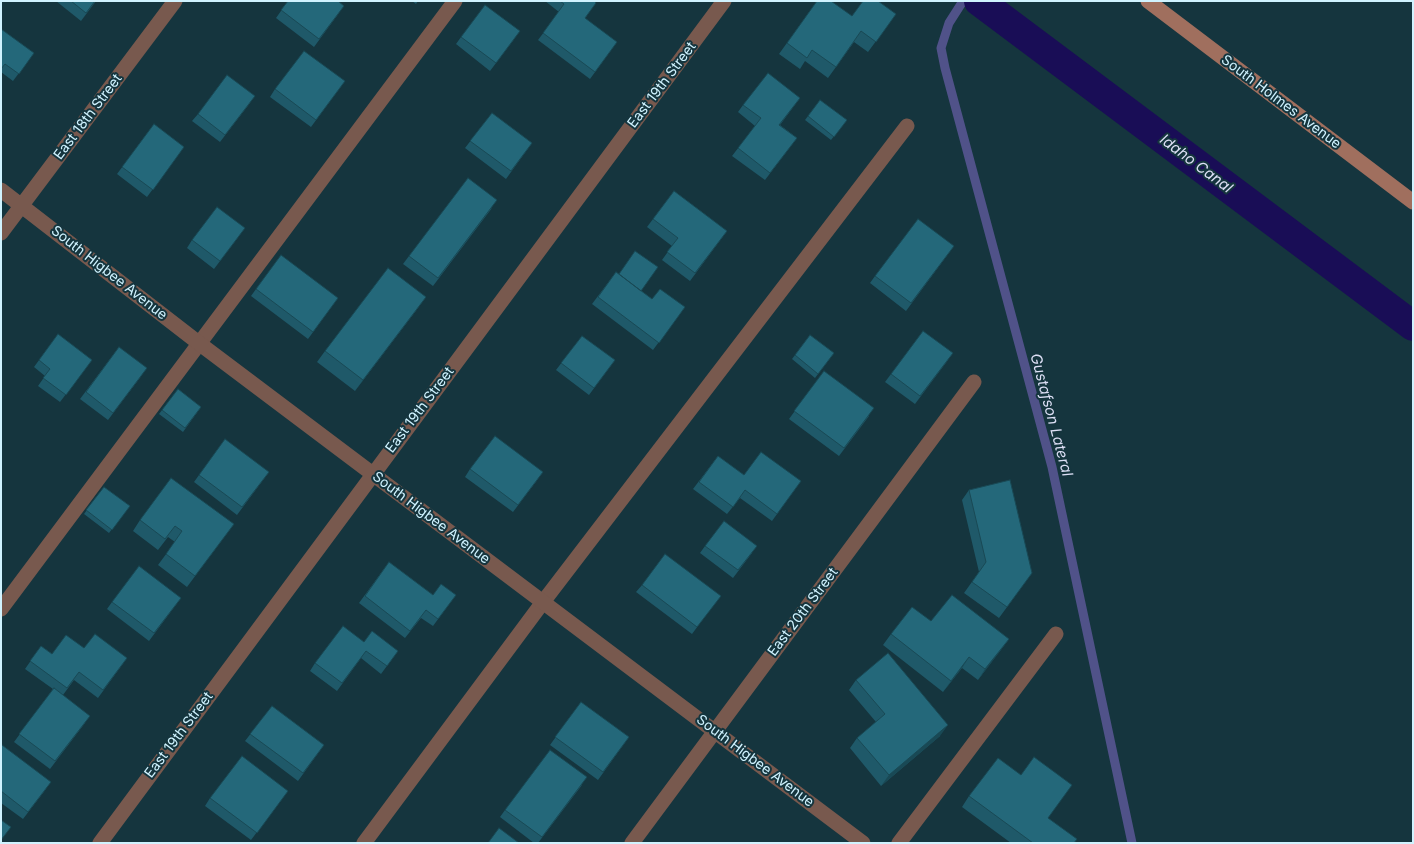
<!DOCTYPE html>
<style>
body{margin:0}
#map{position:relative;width:1414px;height:844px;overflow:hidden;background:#15353e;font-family:Inter,sans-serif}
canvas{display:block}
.frame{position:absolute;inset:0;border:2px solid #d0f3ff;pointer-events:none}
</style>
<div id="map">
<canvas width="1414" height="844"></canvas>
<div class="frame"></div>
</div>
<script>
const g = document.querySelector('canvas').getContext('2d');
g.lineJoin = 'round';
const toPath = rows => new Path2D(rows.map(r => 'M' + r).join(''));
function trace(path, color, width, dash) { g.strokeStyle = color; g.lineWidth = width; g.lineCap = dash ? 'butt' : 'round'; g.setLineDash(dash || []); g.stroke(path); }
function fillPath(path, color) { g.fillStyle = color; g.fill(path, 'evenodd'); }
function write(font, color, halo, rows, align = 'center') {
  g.font = font + ' Inter,sans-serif'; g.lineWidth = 4; g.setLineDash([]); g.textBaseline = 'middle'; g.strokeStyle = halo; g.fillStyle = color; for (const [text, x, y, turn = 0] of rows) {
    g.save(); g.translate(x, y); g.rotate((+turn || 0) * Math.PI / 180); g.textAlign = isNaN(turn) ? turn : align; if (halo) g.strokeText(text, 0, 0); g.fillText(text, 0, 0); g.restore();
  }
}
const stream = toPath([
 [963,1,949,23,941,48,945,68,1052,467,1132,843]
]);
const canal = toPath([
 [979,1,1413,326]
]);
const lane = toPath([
 [1,609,455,1],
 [364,843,543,602,907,126],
 [899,843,1056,634]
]);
const street = toPath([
 [1,190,200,344,863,843],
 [1,233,175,1],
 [100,843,724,1],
 [632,843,974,382]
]);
const secondary = toPath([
 [1148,1,1413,202]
]);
const wall = toPath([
 [56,1,96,1,81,21],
 [288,1,339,13,314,47,276,18],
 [412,1,418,1,416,4],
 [545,1,594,1,585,19,617,42,590,79,538,40,559,12],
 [817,1,852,16,896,14,868,52,854,42,828,78,805,61,800,69,779,54],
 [1,29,34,53,13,81,1,72],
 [461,37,515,38,490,71,456,44],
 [345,81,311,127,270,97,275,89],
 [800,98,780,125,797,138,765,180,732,156,755,126,738,112,743,105],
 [820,100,847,120,831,140,805,120],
 [250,103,220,142,192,121,198,114],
 [492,113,532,143,506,179,465,148],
 [154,124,184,147,147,197,117,174],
 [674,191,727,231,690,281,662,260,672,246,647,227],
 [492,208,433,286,403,264,409,256],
 [239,236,214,269,187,248,192,240],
 [954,246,906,311,870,283,875,276],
 [616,272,652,299,685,307,653,350,592,304],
 [256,289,338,298,308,339,251,296],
 [418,308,355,391,317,362,325,351],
 [58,334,92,360,60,402,38,386,45,376,34,367],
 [810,335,834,353,815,378,792,359],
 [582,336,615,360,589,395,556,370],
 [119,347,142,375,108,420,80,399],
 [948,360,915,404,885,382,891,374],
 [824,371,869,416,839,456,789,419],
 [178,389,201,407,183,432,159,414],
 [718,456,744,475,801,481,772,521,740,498,727,514,693,489],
 [470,469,538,479,513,512,465,477],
 [269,472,237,515,194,482,199,475],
 [104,487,130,506,109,533,84,514],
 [969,490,1032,573,999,618,964,593,979,572,962,500],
 [140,520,234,524,187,587,158,565,175,542,168,537,158,550,133,531],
 [705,546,752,553,733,578,700,553],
 [389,562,433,595,456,595,433,626,421,618,405,638,359,603],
 [642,585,715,603,692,634,636,592],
 [181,598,149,641,107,609,112,602],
 [931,621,1009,639,978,680,962,668,943,692,883,645,891,634],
 [364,642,398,651,381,674,361,658,337,691,310,671,315,663],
 [41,646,52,654,84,648,127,658,98,698,74,680,63,695,85,723,50,769,14,742,53,689,25,669],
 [856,680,940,736,881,786,850,748,857,738,876,722,849,690],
 [581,702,629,737,598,780,550,745],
 [272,706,324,745,298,781,245,741],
 [1,746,46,789,23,819,1,803],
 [582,785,538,843,534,843,500,817,505,810],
 [288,791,251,840,205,806,210,798],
 [969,796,1048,818,1074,843,1011,843,962,807]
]);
const shadedWall = toPath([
 [426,297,418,308,355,391,363,380],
 [1009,639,1001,650,978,680,985,669],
 [969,657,962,668,943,692,951,681],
 [948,725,940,736,881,786,889,775]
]);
const building = toPath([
 [71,1,95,1,86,13,71,1],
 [288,1,338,1,344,6,319,39,281,10,288,1],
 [560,1,594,1,596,3,585,18,617,42,595,72,543,33,564,4,560,1],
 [817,1,831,1,852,16,863,1,878,1,896,14,876,42,861,31,836,67,812,50,807,58,787,43,817,1],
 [485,5,520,31,496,63,461,37,485,5],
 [1,29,34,53,19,74,5,64,1,69,1,29],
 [304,51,345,81,316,120,275,89,304,51],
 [768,73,800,98,779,125,797,138,770,173,738,148,761,118,743,105,768,73],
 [227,75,255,96,225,135,198,114,227,75],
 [820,100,847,120,834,137,808,116,820,100],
 [492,113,532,143,511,171,470,141,492,113],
 [154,124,184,147,153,190,122,167,154,124],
 [468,178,497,200,438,278,409,256,468,178],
 [674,191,727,231,695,273,667,252,678,238,653,219,674,191],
 [217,207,245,228,220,261,192,240,217,207],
 [918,219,954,246,911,303,875,276,918,219],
 [635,251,658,267,641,291,619,274,635,251],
 [281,255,338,298,313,332,256,289,281,255],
 [388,268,426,297,363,380,325,351,388,268],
 [616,272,652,299,660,289,685,307,659,343,598,297,616,272],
 [923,331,953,353,920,396,891,374,923,331],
 [58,334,92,360,66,395,43,378,50,369,39,360,58,334],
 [810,335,834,353,818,374,795,355,810,335],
 [582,336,615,360,594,388,561,363,582,336],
 [119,347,147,368,113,413,86,392,119,347],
 [824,371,874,408,844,448,794,411,824,371],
 [178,389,201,407,185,428,162,410,178,389],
 [495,436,543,472,518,505,470,469,495,436],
 [225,439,269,472,242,507,199,475,225,439],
 [761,452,801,481,777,514,745,490,733,507,699,482,718,456,744,475,761,452],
 [171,478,234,524,195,576,166,554,182,531,175,526,165,539,140,520,171,478],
 [1010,480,1032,573,1007,607,972,582,986,562,969,490,1010,480],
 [104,487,130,506,112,530,86,510,104,487],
 [724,521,757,546,738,570,705,546,724,521],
 [665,554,721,596,697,627,642,585,665,554],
 [389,562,433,595,441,584,456,595,438,619,426,610,410,631,365,596,389,562],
 [139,566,181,598,154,633,112,602,139,566],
 [952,595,1009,639,985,669,969,657,951,681,891,634,912,607,931,621,952,595],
 [343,626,364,642,372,631,398,651,387,666,366,651,342,683,315,663,343,626],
 [95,634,127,658,103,690,79,672,67,688,30,661,41,646,52,654,66,635,84,648,95,634],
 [888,653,948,725,889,775,857,738,885,714,856,680,888,653],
 [54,688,90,716,55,761,19,734,54,688],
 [581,702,629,737,603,772,555,737,581,702],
 [272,706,324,745,303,773,250,734,272,706],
 [2,745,51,782,28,812,1,791,1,746,2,745],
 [550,750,587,777,542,837,505,810,550,750],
 [242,756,288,791,257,833,210,798,242,756],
 [1034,757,1072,785,1048,818,1077,839,1074,843,1033,843,969,796,998,758,1021,775,1034,757],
 [1,820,11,827,1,840,1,820],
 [499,828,519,843,488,843,499,828]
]);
const streetNames = [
 ["East 19th Street",662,85,-53],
 ["South Holmes Avenue",1281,102,37],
 ["East 18th Street",88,117,-53],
 ["South Higbee Avenue",109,273,38],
 ["East 19th Street",420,410,-53],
 ["South Higbee Avenue",431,518,37],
 ["East 20th Street",803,612,-53],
 ["East 19th Street",179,735,-53],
 ["South Higbee Avenue",755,761,37]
];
const waterNames = [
 ["Idaho Canal",1196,164,37],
 ["Gustafson Lateral",1051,415,75]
];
trace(stream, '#505289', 9);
trace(canal, '#190d56', 30);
trace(lane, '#78594e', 15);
trace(street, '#78594e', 15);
trace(secondary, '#a06f5e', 15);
fillPath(wall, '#1f5969');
fillPath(shadedWall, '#194955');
fillPath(building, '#24687a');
trace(building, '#194955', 1);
write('14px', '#d0f3ff', '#15353e', streetNames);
write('italic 15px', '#dcdff5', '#15353e', waterNames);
</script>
